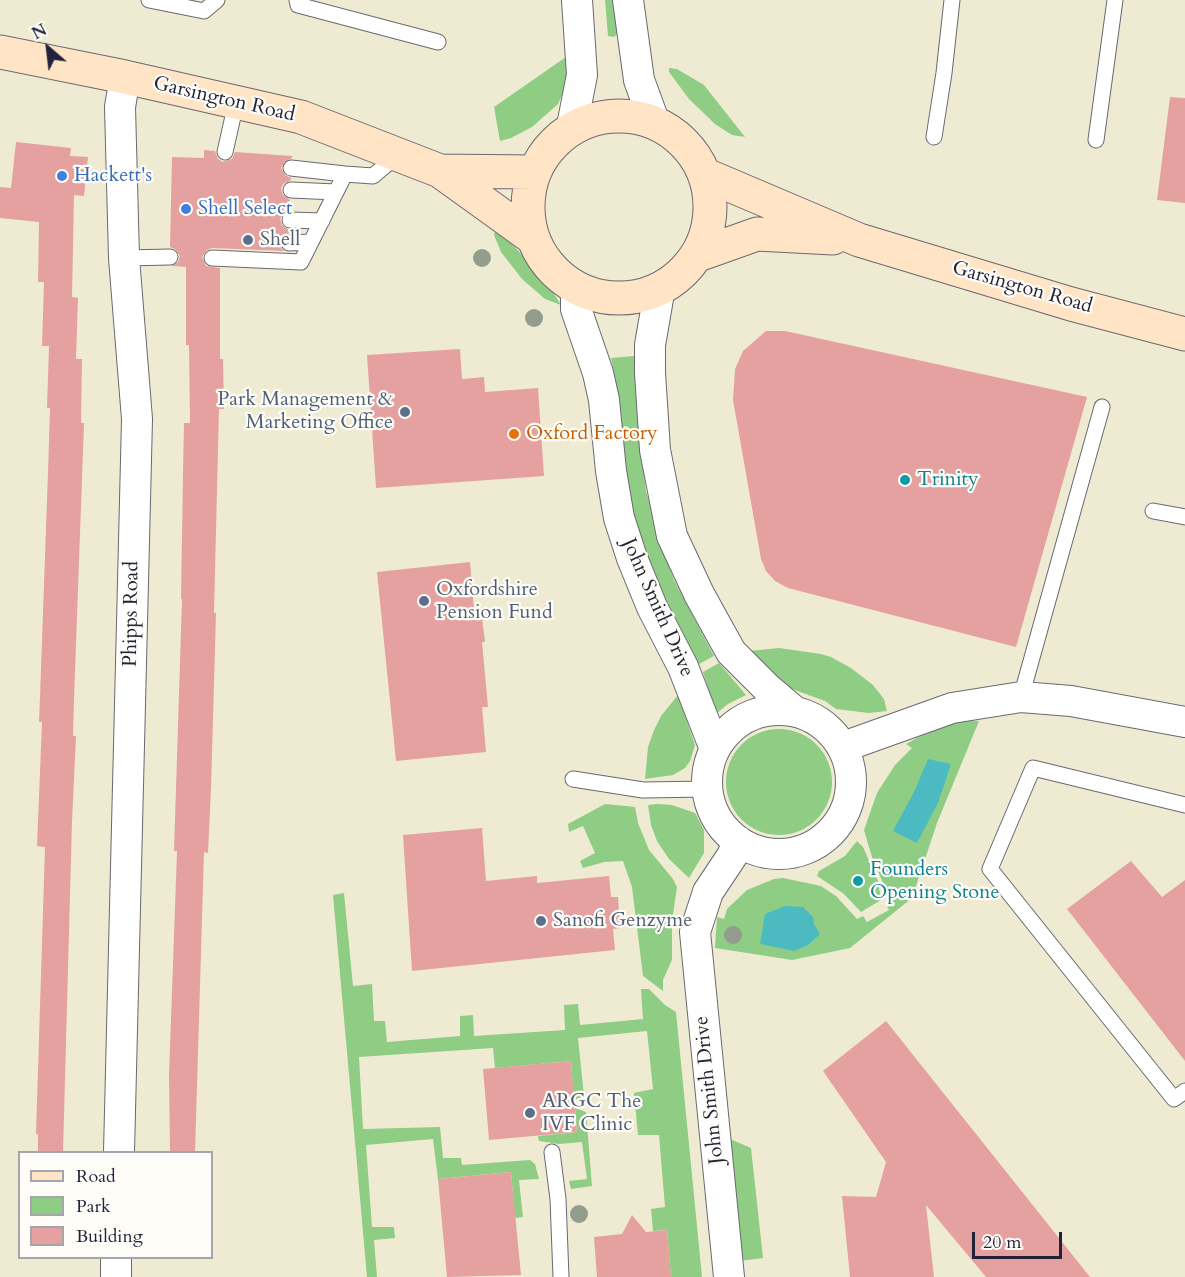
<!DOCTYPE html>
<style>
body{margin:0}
#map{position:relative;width:1185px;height:1277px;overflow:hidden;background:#efebd2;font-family:Cardo,serif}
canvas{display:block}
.legend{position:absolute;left:18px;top:1151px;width:195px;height:108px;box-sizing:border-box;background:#fdfcf7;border:2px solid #a5a5ac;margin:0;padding:8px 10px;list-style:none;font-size:18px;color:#22223b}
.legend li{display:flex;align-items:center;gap:12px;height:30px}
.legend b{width:30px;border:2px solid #a5a5ac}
.north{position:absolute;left:18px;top:18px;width:60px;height:60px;-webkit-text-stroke:4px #fdfcf7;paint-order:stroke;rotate:332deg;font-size:16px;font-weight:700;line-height:24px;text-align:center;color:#22223b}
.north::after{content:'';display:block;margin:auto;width:21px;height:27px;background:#22223b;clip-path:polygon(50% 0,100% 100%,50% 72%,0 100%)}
.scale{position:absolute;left:972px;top:1232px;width:90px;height:27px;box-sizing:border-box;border:3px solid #22223b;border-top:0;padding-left:8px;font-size:18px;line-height:21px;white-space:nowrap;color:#22223b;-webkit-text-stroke:4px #fdfcf7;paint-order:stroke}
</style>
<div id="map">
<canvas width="1185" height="1277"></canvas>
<ul class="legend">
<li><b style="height:8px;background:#ffe4c6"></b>Road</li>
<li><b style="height:16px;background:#8ecd83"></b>Park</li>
<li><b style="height:16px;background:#e5a19f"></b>Building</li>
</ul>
<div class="north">N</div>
<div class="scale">20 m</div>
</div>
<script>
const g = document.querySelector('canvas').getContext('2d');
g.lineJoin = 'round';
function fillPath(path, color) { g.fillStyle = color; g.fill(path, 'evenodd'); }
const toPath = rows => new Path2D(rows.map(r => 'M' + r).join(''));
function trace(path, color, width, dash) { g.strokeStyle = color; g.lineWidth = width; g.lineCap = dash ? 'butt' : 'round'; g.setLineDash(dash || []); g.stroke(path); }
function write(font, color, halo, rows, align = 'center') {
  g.font = font + ' Cardo,serif'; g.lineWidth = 4.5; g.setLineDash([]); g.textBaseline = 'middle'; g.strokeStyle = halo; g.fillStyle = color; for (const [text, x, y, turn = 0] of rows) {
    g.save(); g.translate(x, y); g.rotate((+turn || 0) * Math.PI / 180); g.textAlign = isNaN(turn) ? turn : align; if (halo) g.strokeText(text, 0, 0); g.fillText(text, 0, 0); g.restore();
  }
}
const green = toPath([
 [605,0,615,0,617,34,614,37,608,36],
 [566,57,575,58,574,68,558,104,532,127,511,138,500,141,494,107],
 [669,68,677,69,704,85,745,137,732,135,715,124,689,99,669,72],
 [495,231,514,246,546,281,561,305,545,299,522,279,501,252,494,235],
 [634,356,637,417,646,491,663,550,674,580,714,656,699,664,651,570,631,508,624,467,617,388,611,358],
 [779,648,821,654,831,657,851,668,873,685,884,699,887,711,869,713,836,709,825,701,792,689,780,681,749,651],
 [719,663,746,695,728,704,716,714,703,672],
 [678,695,695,745,690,761,685,768,673,775,645,779,648,747,654,730,661,716],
 [957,721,979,721,937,823,912,898,850,948,792,960,715,948,717,917,724,919,727,909,747,890,774,879,783,878,821,886,836,896,857,919,863,916,867,922,889,910,886,904,891,902,872,857,864,830,877,793,895,765,912,748,906,744,924,734],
 '726 782a53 53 0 1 1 106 0a53 53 0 1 1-106 0Z',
 [605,804,635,807,638,823,649,850,673,879,677,887,672,921,672,960,663,980,663,991,643,976,632,887,623,861,604,862,583,868,580,861,595,853,583,826,569,832,568,824],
 [657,804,672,805,695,813,704,830,704,853,689,878,669,859,657,841,651,825,648,805],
 [857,841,863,847,878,881,881,900,861,912,844,894,817,876,819,871,845,856],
 [344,893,353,986,372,984,374,1021,385,1021,387,1042,460,1036,460,1016,473,1015,474,1036,565,1030,564,1005,578,1004,580,1025,643,1019,641,989,649,989,665,1005,676,1012,702,1277,671,1277,667,1230,653,1231,651,1209,665,1207,659,1135,638,1135,634,1093,653,1089,647,1031,578,1038,584,1096,574,1100,571,1061,495,1068,493,1048,359,1057,363,1129,440,1127,443,1158,461,1158,462,1165,530,1160,535,1164,539,1179,519,1180,523,1217,515,1218,511,1172,438,1179,433,1139,366,1145,372,1227,394,1227,395,1238,374,1240,377,1277,367,1277,333,895],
 [575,1108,586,1112,592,1186,571,1189,569,1181,587,1179,582,1142,559,1144,539,1141,538,1136,577,1132],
 [730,1139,751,1148,763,1258,739,1261]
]);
const water = toPath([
 [928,759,951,764,938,803,917,843,893,831,914,792],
 [785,906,803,907,813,917,814,924,820,934,808,945,794,951,760,944,765,914]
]);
const building = toPath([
 [1170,97,1185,98,1185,203,1157,200],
 [16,142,71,148,70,156,88,157,84,196,74,195,72,297,78,298,76,359,82,359,81,423,84,423,74,699,73,736,76,736,72,822,63,1152,38,1152,38,1134,36,1134,45,847,37,846,42,722,39,722,40,697,48,472,50,408,47,408,49,346,42,346,44,282,38,282,39,222,0,218,0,187,11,188],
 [204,150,215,151,218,159,223,162,232,159,235,152,292,156,292,158,284,162,281,168,285,175,291,178,291,180,283,184,281,189,283,195,290,200,290,210,285,212,280,219,282,225,289,230,289,233,283,235,280,239,281,248,284,251,212,248,207,250,202,257,206,266,220,268,220,359,223,359,224,409,219,409,218,449,214,613,216,613,211,788,208,853,204,852,195,1152,170,1152,169,1075,177,851,174,851,182,599,181,599,183,473,184,423,190,423,189,345,186,345,186,267,172,266,178,262,180,256,175,249,170,247,172,157,204,158],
 [766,331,785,331,1087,397,1016,647,788,588,775,581,766,571,761,559,733,400,735,369,743,351],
 [460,349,462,379,484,377,485,392,538,388,544,476,376,488,367,355],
 [470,562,474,610,481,609,485,642,482,642,488,707,482,707,486,752,396,761,377,572],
 [482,828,486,881,537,876,537,883,609,876,611,897,618,897,620,928,613,929,615,950,412,971,403,835],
 [1131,861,1162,897,1185,880,1185,1061,1067,909],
 [886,1021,1090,1277,986,1277,926,1205,934,1277,850,1277,842,1196,876,1197,886,1162,823,1071],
 [571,1061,577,1132,489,1140,483,1069],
 [511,1172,521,1275,447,1277,438,1179],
 [632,1215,646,1232,667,1230,671,1277,597,1277,594,1237,622,1234]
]);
const service = toPath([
 [149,0,204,11,217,0],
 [297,0,298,5,438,42],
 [934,137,944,73,952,0],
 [1096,140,1115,0],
 [225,152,236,103],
 [291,168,345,174,373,176,399,154],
 [291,190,336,192],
 [290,220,322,221],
 [289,243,311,242],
 [124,258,170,257],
 [212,258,301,262,345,174],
 [1153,511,1185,517],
 [1021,697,1102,407],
 [573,779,643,790,708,789],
 [1185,805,1033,768,990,869,1174,1099,1185,1091],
 [552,1152,558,1199,561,1277]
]);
const minor = toPath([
 [628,0,639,80,654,121],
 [571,131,582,75,577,0],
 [660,287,650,345,650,373,655,450,672,536,699,594,731,652,768,689,794,711],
 [576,289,576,309,598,373,604,400,611,471,619,518,632,558,652,607,683,667,715,749],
 '707 782a72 72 0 1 1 144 0a72 72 0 1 1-144 0Z',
 [843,747,952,708,1021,697,1071,701,1185,722],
 [119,1152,137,419,124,258,120,107,125,77],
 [116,1277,116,1258],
 [729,1277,695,932,708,892,732,856,738,841]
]);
const secondary = toPath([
 [0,52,125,77,301,117,440,171,533,238],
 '528 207a91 91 0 1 1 182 0a91 91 0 1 1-182 0Z',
 [440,171,534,172],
 [706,175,859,240,1071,304,1185,334],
 [698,255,757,234,833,238]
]);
const trees = [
 [482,258],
 [534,318],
 [733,935],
 [579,1214]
];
const markers = [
 [62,176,6,"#3f7fe0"],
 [186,209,6,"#3f7fe0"],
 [248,240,6,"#5c6f8a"],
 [405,412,6,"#5c6f8a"],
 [514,434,6,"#e8710a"],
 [905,480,6,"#0f9aa8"],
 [424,601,6,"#5c6f8a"],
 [858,881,6,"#0f9aa8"],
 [541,921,6,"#5c6f8a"],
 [530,1113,6,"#5c6f8a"]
];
const streetNames = [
 ["Garsington Road",224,100,13],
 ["Garsington Road",1022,288,16],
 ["John Smith Drive",657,608,66],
 ["Phipps Road",132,614,-89],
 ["John Smith Drive",710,1090,-96]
];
const shopNames = [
 ["Hackett's",74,176],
 ["Shell Select",198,209]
];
const serviceNames = [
 ["Shell",260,240],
 ["Park Management &",393,400,"right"],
 ["Marketing Office",393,423,"right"],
 ["Oxfordshire",436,590],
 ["Pension Fund",436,613],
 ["Sanofi Genzyme",553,921],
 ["ARGC The",542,1102],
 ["IVF Clinic",542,1125]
];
const foodNames = [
 ["Oxford Factory",526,434]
];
const cultureNames = [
 ["Trinity",917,480],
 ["Founders",870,870],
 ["Opening Stone",870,893]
];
fillPath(green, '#8ecd83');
fillPath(water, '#4cbbc1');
fillPath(building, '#e5a19f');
trace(service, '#6a6870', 17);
trace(minor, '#6a6870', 32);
trace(secondary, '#6a6870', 35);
trace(service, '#fff', 15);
trace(minor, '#fff', 30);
trace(secondary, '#ffe4c6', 33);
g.fillStyle = '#939d8d';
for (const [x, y] of trees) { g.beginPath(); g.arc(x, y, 9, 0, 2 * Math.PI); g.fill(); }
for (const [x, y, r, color] of markers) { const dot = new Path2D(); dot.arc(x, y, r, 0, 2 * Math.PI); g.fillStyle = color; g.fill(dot); trace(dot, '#fdfcf7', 2); }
write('20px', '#22223b', '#fdfcf7', streetNames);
write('20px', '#366cbe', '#fdfcf7', shopNames, 'left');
write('20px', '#4e5e75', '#fdfcf7', serviceNames, 'left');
write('20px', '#c56008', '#fdfcf7', foodNames, 'left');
write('20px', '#0d838f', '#fdfcf7', cultureNames, 'left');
</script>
